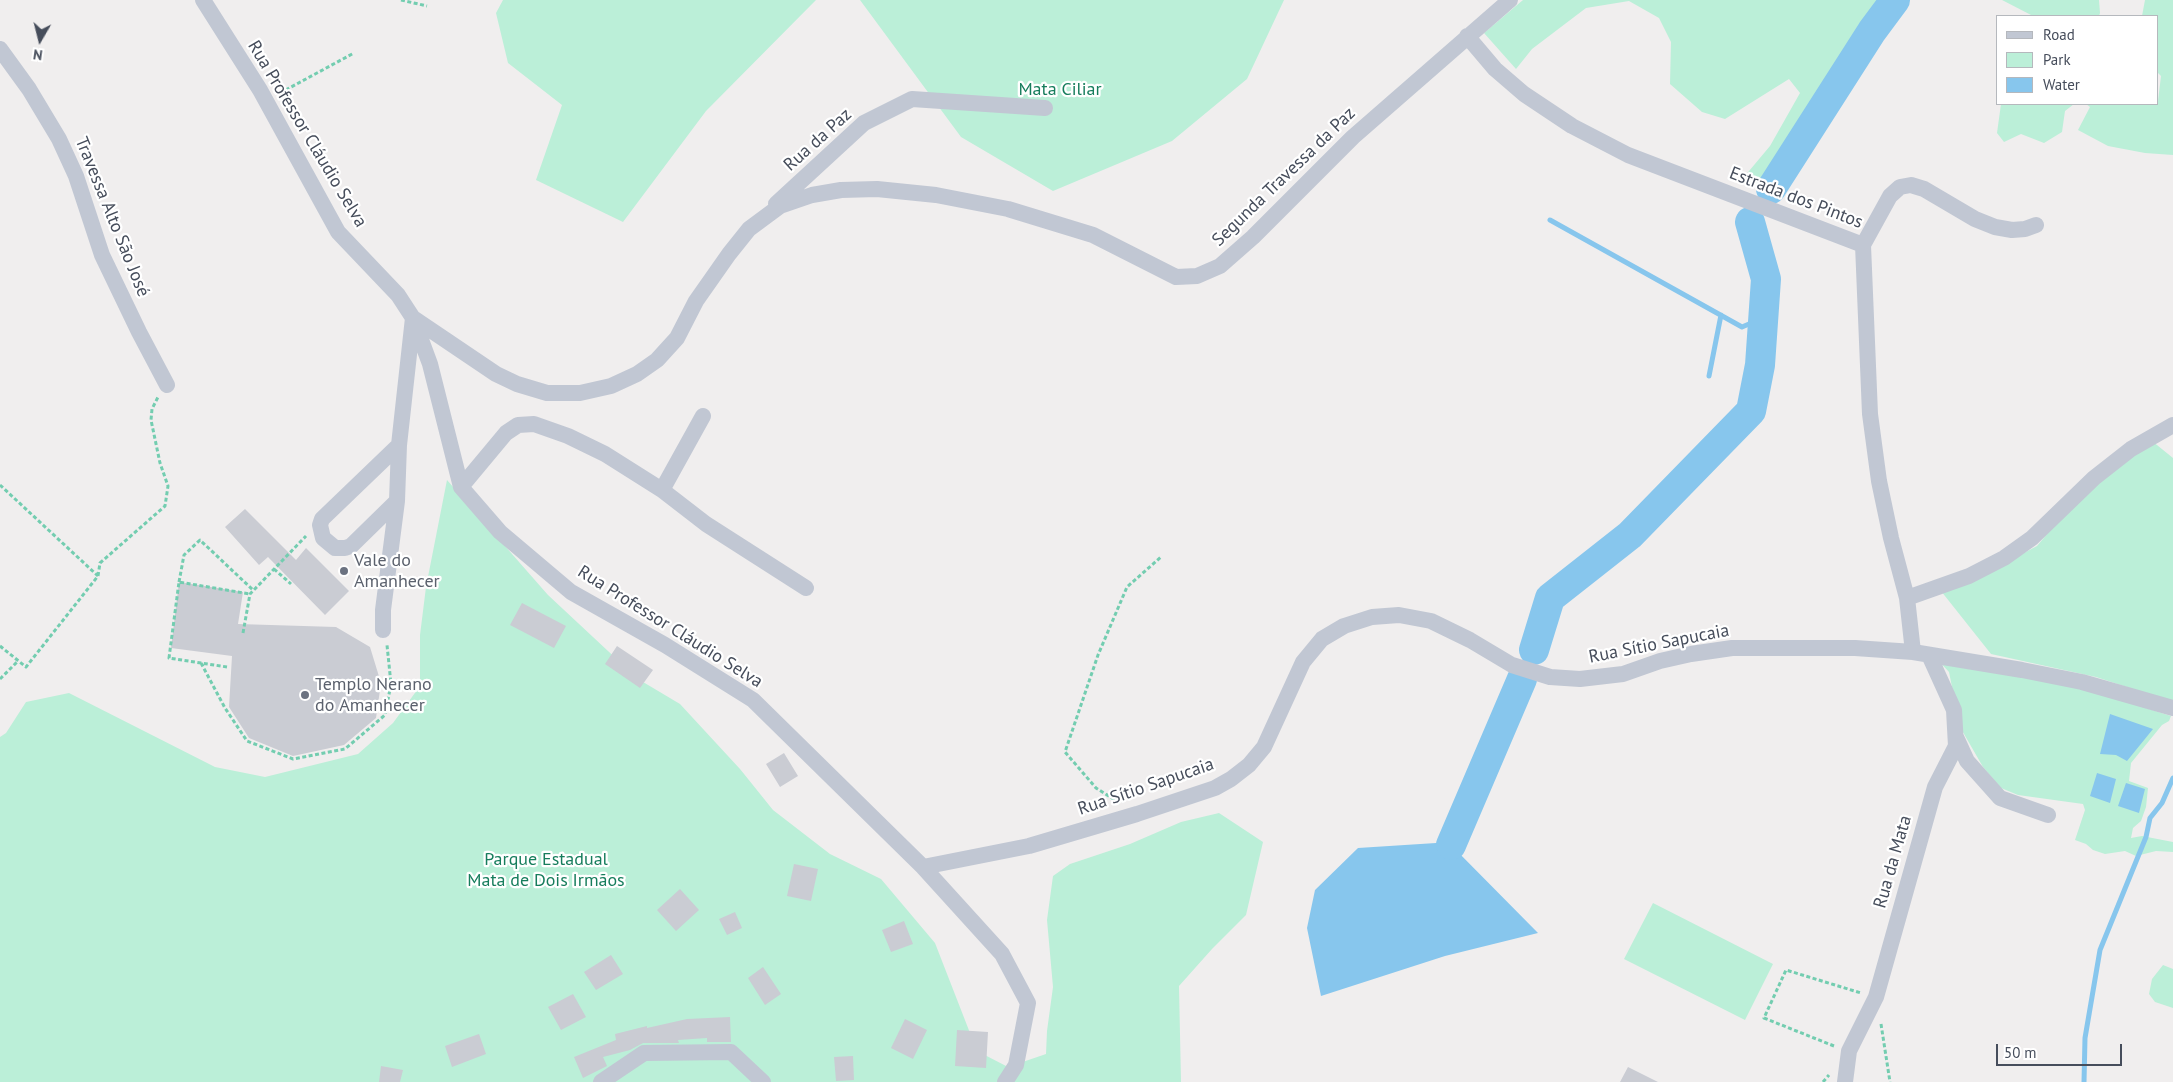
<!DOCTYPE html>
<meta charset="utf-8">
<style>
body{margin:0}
#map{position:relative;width:2173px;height:1082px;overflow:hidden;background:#f0eeee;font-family:"PT Sans",sans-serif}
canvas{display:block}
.legend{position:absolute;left:1996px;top:15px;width:162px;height:90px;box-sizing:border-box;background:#fff;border:1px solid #b5b8bd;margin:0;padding:6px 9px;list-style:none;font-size:15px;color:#464d5b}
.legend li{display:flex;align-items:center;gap:10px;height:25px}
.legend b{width:25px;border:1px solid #b5b8bd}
.north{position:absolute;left:15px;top:15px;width:50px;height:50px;-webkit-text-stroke:4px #fff;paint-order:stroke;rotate:188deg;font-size:14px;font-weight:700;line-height:20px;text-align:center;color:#464d5b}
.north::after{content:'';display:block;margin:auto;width:18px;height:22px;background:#464d5b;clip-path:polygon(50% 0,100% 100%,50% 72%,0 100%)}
.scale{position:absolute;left:1996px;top:1044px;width:126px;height:22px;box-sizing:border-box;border:2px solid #464d5b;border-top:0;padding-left:6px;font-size:15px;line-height:18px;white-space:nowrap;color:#464d5b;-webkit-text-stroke:4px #fff;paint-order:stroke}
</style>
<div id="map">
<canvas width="2173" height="1082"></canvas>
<ul class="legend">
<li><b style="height:6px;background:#c1c7d3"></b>Road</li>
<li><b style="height:14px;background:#bbefd8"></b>Park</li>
<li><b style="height:14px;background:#87c6ed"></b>Water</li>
</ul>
<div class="north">N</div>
<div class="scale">50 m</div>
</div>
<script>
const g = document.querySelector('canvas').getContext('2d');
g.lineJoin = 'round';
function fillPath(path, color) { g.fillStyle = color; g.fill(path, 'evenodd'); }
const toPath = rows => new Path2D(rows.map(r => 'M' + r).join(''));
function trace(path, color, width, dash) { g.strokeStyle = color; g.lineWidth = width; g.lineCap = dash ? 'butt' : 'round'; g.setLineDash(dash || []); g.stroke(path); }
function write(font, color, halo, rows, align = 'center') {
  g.font = font + ' "PT Sans",sans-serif'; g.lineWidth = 4.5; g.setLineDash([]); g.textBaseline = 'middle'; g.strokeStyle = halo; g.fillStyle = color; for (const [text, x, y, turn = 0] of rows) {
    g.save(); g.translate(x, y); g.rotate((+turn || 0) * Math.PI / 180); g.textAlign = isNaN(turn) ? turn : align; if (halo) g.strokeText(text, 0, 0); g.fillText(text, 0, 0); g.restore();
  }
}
const green = toPath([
 [503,0,816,0,706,111,623,222,536,180,562,105,508,63,496,13],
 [860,0,1284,0,1247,79,1172,141,1053,191,961,137],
 [1523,0,1902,0,1867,49,1773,194,1760,189,1744,177,1770,146,1800,93,1789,79,1725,119,1702,112,1670,84,1671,42,1659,18,1629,1,1586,8,1532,49,1516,69,1484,33],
 [2002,0,2099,0,2100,13,2099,16,2033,16],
 [2145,0,2173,0,2173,155,2145,153,2108,146,2078,130,2090,107,2086,104,2157,104,2158,101,2161,76,2157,72,2157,16,2142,16],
 [2001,104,2074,104,2065,111,2062,132,2044,143,2021,134,2004,142,1997,133],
 [2152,441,2173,458,2173,702,2096,677,1991,654,1941,591,2005,563,2037,546,2081,494],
 [447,480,548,595,638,679,680,704,740,769,773,810,830,854,881,879,935,943,977,1051,1008,1067,1046,1054,1047,1031,1053,987,1047,920,1053,876,1070,864,1130,844,1181,822,1219,813,1263,842,1246,915,1212,949,1179,986,1181,1082,0,1082,0,737,6,733,26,702,69,693,215,767,265,777,358,754,393,723,420,686,420,635,426,587],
 [1936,658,2051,678,2171,716,2169,721,2162,725,2131,763,2129,781,2148,788,2146,807,2141,821,2133,828,2131,838,2142,836,2173,842,2173,852,2156,851,2136,856,2125,851,2105,854,2093,850,2086,844,2075,840,2085,810,2083,804,2018,795,2001,788,1983,767,1960,727,1949,672],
 [1653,903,1773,964,1745,1020,1624,959],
 [2163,965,2173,969,2173,1008,2155,1002,2149,994,2152,979]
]);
const water = toPath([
 [2110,714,2153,729,2127,761,2116,755,2100,754],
 [2097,773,2116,779,2110,803,2090,796],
 [2126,783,2145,789,2139,813,2118,806],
 [1436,843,1451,845,1538,933,1445,956,1321,996,1307,928,1315,890,1358,848]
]);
const stream = toPath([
 [1550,220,1742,327,1763,318],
 [1709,376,1721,315],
 [2084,1082,2085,1038,2100,950,2146,837,2150,818,2162,803,2173,778]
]);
const river = toPath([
 [1771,189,1872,31,1895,0],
 [1534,650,1550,598,1630,535,1751,411,1760,365,1766,279,1750,222],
 [1451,845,1522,679]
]);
const building = toPath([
 [245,509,296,560,306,548,349,591,325,615,268,557,259,565,225,527],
 [179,582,243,592,238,624,336,627,370,647,381,683,376,718,344,745,293,756,249,738,229,707,232,656,171,648],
 [522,603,566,626,554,648,510,625],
 [617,646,653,670,640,688,605,664],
 [784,753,798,776,780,787,766,764],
 [794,864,818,869,811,901,787,896],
 [680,889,699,910,676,931,657,910],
 [735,912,742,928,727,935,719,919],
 [904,921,913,944,891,952,882,930],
 [611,955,623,974,596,990,584,972],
 [763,967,781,994,765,1005,748,978],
 [573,994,586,1017,561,1030,548,1007],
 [730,1017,731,1042,707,1042,707,1038,678,1040,679,1043,643,1043,630,1050,603,1057,607,1066,583,1078,574,1057,616,1040,615,1034,647,1026,647,1028,687,1019],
 [905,1019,927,1030,913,1059,891,1048],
 [957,1030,988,1032,986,1068,955,1066],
 [479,1034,486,1054,452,1067,445,1046],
 [853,1056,854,1080,836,1081,834,1057],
 [381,1066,403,1070,400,1082,379,1082],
 [1628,1067,1658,1082,1620,1082]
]);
const path = toPath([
 [401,0,427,6],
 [280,93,354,53],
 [0,485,98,576],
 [274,569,291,584],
 [179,582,184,555,200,540,253,590],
 [243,633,250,594,306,536],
 [0,646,26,667,98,576,100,563,165,506,168,486,160,463,151,420,152,409,158,397],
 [201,663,225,708,247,741,293,759,345,749,385,715,391,684,387,645],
 [227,667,169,658,179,582,250,594],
 [0,679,18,661],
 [1120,803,1096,788,1065,752,1098,655,1127,587,1161,557],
 [1881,1024,1890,1082],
 [1834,1046,1764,1018,1786,970,1861,993],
 [1823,1082,1829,1075]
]);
const minor = toPath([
 [203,0,260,90,338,232,398,295,413,318,430,364,461,487,500,532,571,592,665,645,753,700,923,867,1002,954,1028,1003,1016,1065,1005,1082],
 [1467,36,1495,69,1524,94,1572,126,1628,155,1863,245,1870,414,1879,481,1891,538,1907,598,1913,652],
 [0,49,29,89,59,139,76,176,102,255,139,332,167,385],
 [776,204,864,123,912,99,1045,108],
 [1863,245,1890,196,1900,187,1911,185,1924,189,1975,219,1995,227,2012,230,2025,229,2036,225],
 [399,445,322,519,320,525,323,538,335,548,345,548,351,546,397,501,399,445,413,318,496,374,517,384,547,393,580,393,611,386,637,374,657,360,677,338,696,301,729,254,749,229,780,206,812,195,841,190,877,189,936,195,1008,209,1093,235,1176,277,1197,276,1220,266,1253,237,1353,137,1510,0],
 [461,487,506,433,518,425,534,424,568,436,605,454,662,490,706,524,806,588],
 [662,490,703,416],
 [1907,598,1969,576,2004,558,2032,538,2094,478,2131,449,2173,425],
 [383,630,383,610,397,501],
 [1956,737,1967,761,2000,798,2048,815],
 [923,867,1029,846,1137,814,1215,788,1231,779,1249,765,1264,747,1303,662,1322,639,1344,626,1372,617,1399,615,1431,621,1470,640,1512,665,1550,677,1580,679,1623,674,1660,661,1691,654,1732,648,1855,648,1913,652,2022,670,2082,682,2173,708],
 [601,1082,644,1053,731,1052,763,1082],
 [1845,1082,1849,1051,1876,997,1935,787,1956,746,1954,710,1929,655]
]);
const markers = [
 [344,571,5,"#6b7280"],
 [305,695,5,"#6b7280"]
];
const parkNames = [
 ["Mata Ciliar",1060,90],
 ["Parque Estadual",546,860],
 ["Mata de Dois Irmãos",546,881]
];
const streetNames = [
 ["Rua Professor Cláudio Selva",307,134,59],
 ["Rua da Paz",818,140,-42],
 ["Segunda Travessa da Paz",1284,177,-44],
 ["Estrada dos Pintos",1796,198,21],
 ["Travessa Alto São José",112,217,68],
 ["Rua Professor Cláudio Selva",670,627,32],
 ["Rua Sítio Sapucaia",1659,644,-11],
 ["Rua Sítio Sapucaia",1146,787,-19],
 ["Rua da Mata",1893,862,-74]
];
const worshipNames = [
 ["Vale do",354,561],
 ["Amanhecer",354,582],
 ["Templo Nerano",315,685],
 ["do Amanhecer",315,706]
];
fillPath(green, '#bbefd8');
fillPath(water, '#87c6ed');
trace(stream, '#87c6ed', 5);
trace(river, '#87c6ed', 30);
fillPath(building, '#caccd3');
trace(path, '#73cdb0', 3, [4, 2.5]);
trace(minor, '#c1c7d3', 16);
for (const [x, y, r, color] of markers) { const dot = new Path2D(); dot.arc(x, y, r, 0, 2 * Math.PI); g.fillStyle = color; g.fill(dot); trace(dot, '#fff', 2); }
write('18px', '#167d5c', '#fff', parkNames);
write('18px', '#464d5b', '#fff', streetNames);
write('18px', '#5b616d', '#fff', worshipNames, 'left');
</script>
